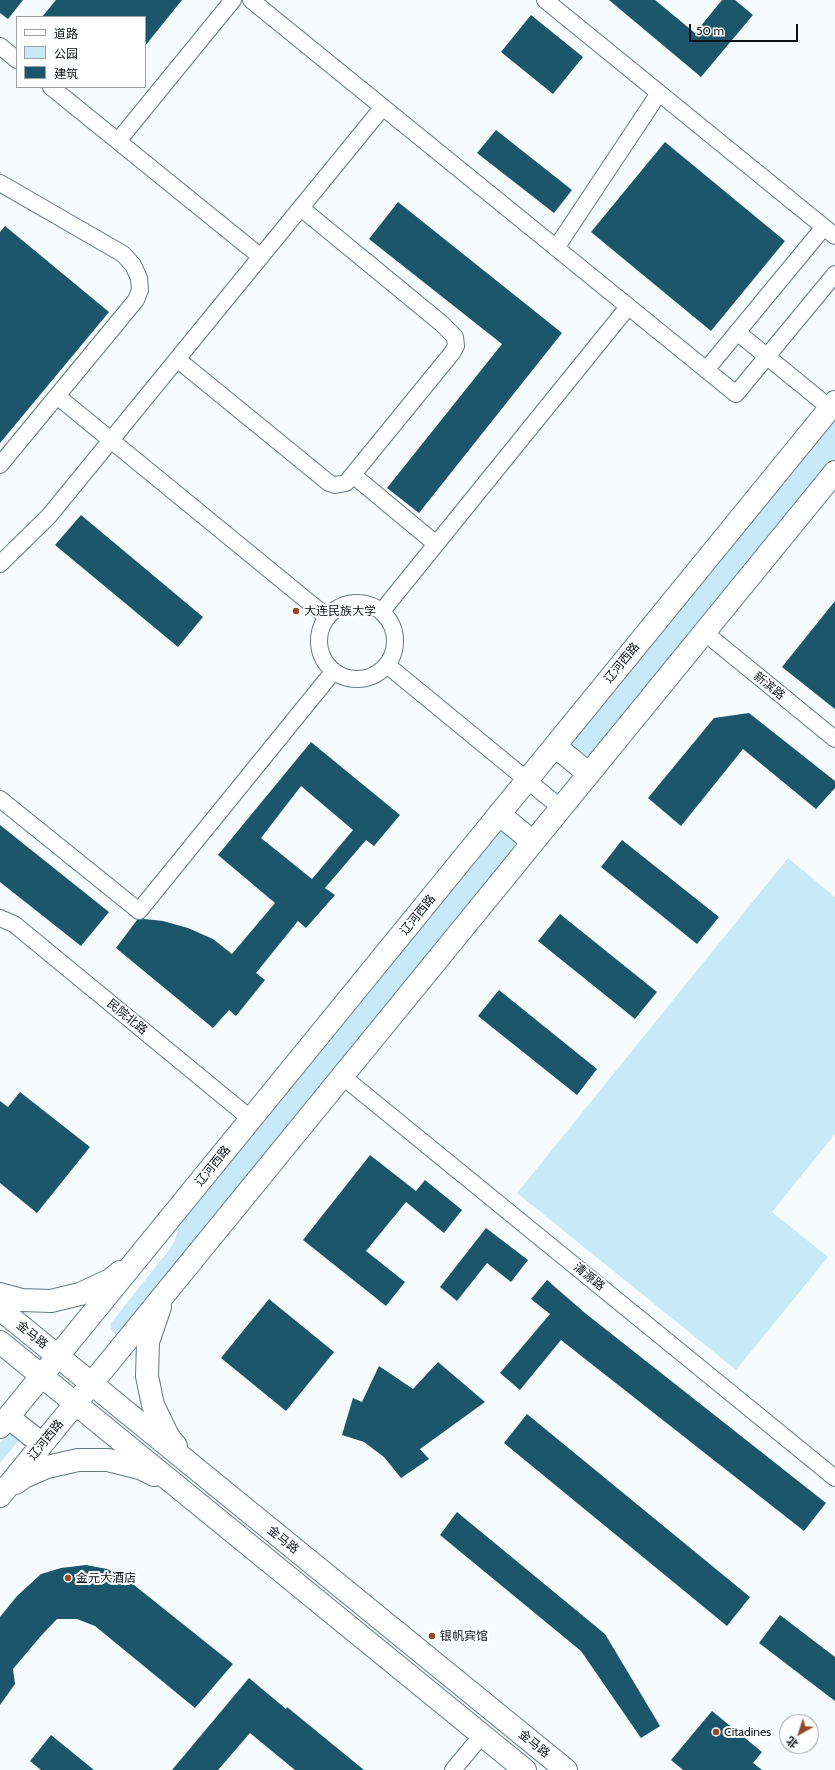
<!DOCTYPE html>
<meta charset="utf-8">
<style>
body{margin:0}
#map{position:relative;width:835px;height:1770px;overflow:hidden;background:#f6fbfe;font-family:Cabin,"Noto Sans SC",sans-serif}
canvas{display:block}
.legend{position:absolute;left:16px;top:16px;width:130px;height:72px;box-sizing:border-box;background:#fff;border:1px solid #9da1a2;margin:0;padding:5px 7px;list-style:none;font-size:12px;color:#0a1317}
.legend li{display:flex;align-items:center;gap:8px;height:20px}
.legend b{width:20px;border:1px solid #9da1a2}
.north{position:absolute;left:779px;top:1714px;width:40px;height:40px;box-sizing:border-box;background:#fff;border:1px solid #9da1a2;border-radius:50%;rotate:219deg;font-size:11px;font-weight:700;line-height:16px;text-align:center;color:#0a1317}
.north::after{content:'';display:block;margin:auto;width:14px;height:18px;background:#914926;clip-path:polygon(50% 0,100% 100%,50% 72%,0 100%)}
.scale{position:absolute;left:689px;top:24px;width:109px;height:18px;box-sizing:border-box;border:2px solid #0a1317;border-top:0;padding-left:5px;font-size:12px;line-height:14px;white-space:nowrap;color:#0a1317;-webkit-text-stroke:3px #fff;paint-order:stroke}
</style>
<div id="map">
<canvas width="835" height="1770"></canvas>
<ul class="legend">
<li><b style="height:5px;background:#fff"></b>道路</li>
<li><b style="height:11px;background:#c8eaf8"></b>公园</li>
<li><b style="height:11px;background:#1b566b"></b>建筑</li>
</ul>
<div class="north">北</div>
<div class="scale">50 m</div>
</div>
<script>
const g = document.querySelector('canvas').getContext('2d');
g.lineJoin = 'round';
function fillPath(path, color) { g.fillStyle = color; g.fill(path, 'evenodd'); }
const toPath = rows => new Path2D(rows.map(r => 'M' + r).join(''));
function trace(path, color, width, dash) { g.strokeStyle = color; g.lineWidth = width; g.lineCap = dash ? 'butt' : 'round'; g.setLineDash(dash || []); g.stroke(path); }
function write(font, color, halo, rows, align = 'center') {
  g.font = font + ' Cabin,"Noto Sans SC",sans-serif'; g.lineWidth = 4; g.setLineDash([]); g.textBaseline = 'middle'; g.strokeStyle = halo; g.fillStyle = color; for (const [text, x, y, turn = 0] of rows) {
    g.save(); g.translate(x, y); g.rotate((+turn || 0) * Math.PI / 180); g.textAlign = isNaN(turn) ? turn : align; if (halo) g.strokeText(text, 0, 0); g.fillText(text, 0, 0); g.restore();
  }
}
const green = toPath([
 [835,420,835,458,589,760,570,745],
 [511,828,520,845,123,1333,115,1334,110,1329,111,1323,169,1250,175,1240,179,1225,499,830],
 [788,858,835,897,835,1134,772,1212,828,1257,736,1370,517,1193],
 [11,1430,21,1438,0,1463,0,1443]
]);
const building = toPath([
 [0,0,23,0,8,19,0,13],
 [56,0,182,0,145,46,145,17,42,17],
 [609,0,655,0,695,33,722,0,735,0,753,15,701,77],
 [531,15,583,57,553,94,501,52],
 [496,130,572,190,554,213,477,153],
 [665,142,785,241,711,331,591,232],
 [398,202,562,333,419,513,387,488,502,344,369,239],
 [5,226,109,312,0,443,0,232],
 [81,515,203,617,178,647,55,545],
 [835,601,835,709,782,667],
 [749,713,835,781,835,788,816,809,743,749,681,826,648,798,714,718],
 [311,742,400,815,374,846,366,840,325,888,335,895,306,928,298,921,256,973,265,980,236,1016,229,1010,213,1028,116,948,137,920,144,919,163,921,188,928,213,939,232,954,275,903,218,855],
 [301,786,353,830,312,879,261,838],
 [0,825,109,912,81,946,0,882],
 [622,840,719,917,697,944,601,867],
 [560,914,657,992,635,1019,538,941],
 [499,990,597,1069,577,1095,478,1016],
 [20,1092,90,1147,37,1213,0,1183,0,1101,8,1107],
 [370,1155,416,1191,425,1180,462,1210,444,1233,406,1202,366,1251,405,1282,386,1306,303,1240],
 [486,1228,528,1260,511,1282,487,1263,457,1301,440,1287],
 [547,1280,585,1313,826,1503,804,1531,561,1340,520,1390,500,1373,550,1314,531,1299],
 [269,1299,334,1352,286,1411,221,1358],
 [438,1362,485,1402,420,1449,429,1459,401,1478,384,1457,364,1442,342,1435,353,1398,362,1402,379,1366,413,1389],
 [527,1414,750,1597,727,1626,504,1443],
 [457,1512,605,1634,660,1726,641,1738,581,1651,440,1535],
 [86,1565,107,1569,129,1581,233,1664,195,1708,95,1626,77,1619,57,1619,40,1637,13,1669,15,1684,0,1705,0,1617,17,1596,41,1574,61,1568],
 [780,1615,835,1657,835,1701,759,1643],
 [249,1678,286,1709,287,1707,364,1770,295,1770,250,1733,218,1770,172,1770],
 [712,1711,762,1752,753,1763,762,1770,683,1770,671,1760],
 [51,1735,94,1770,41,1770,30,1761]
]);
const street = toPath([
 [251,0,736,394,835,274],
 [545,0,835,236],
 [0,46,17,60],
 [51,87,261,257],
 [118,141,233,0],
 [0,183,123,254,133,265,139,278,140,290,136,300,0,465],
 [556,248,659,93],
 [737,332,830,408],
 [177,359,329,483,335,485,346,483,452,353,456,346,455,337,441,323,301,208],
 [706,370,824,227],
 [57,396,327,617],
 [353,475,436,544],
 [0,564,49,516,383,107],
 '319 641a38 38 0 1 1 76 0a38 38 0 1 1-76 0Z',
 [382,611,628,307],
 [704,632,835,739],
 [387,665,561,808],
 [0,799,139,911,333,672],
 [0,918,14,924,251,1119],
 [342,1076,835,1478],
 [453,1770,482,1735]
]);
const secondary = toPath([
 [555,746,589,774],
 [499,814,533,842],
 [0,1294,22,1300,51,1301,80,1294,110,1280,120,1272],
 [160,1307,148,1342,147,1376,153,1405,168,1436,176,1446],
 [0,1309,566,1770],
 [0,1342,525,1770],
 [8,1417,42,1444],
 [0,1427,835,402],
 [16,1483,24,1477,47,1467,78,1460,108,1460,140,1468,154,1475],
 [0,1496,835,472]
]);
const markers = [
 [296,611,4,"#914926"],
 [68,1578,4,"#914926"],
 [432,1636,4,"#914926"],
 [716,1732,4,"#914926"]
];
const poiNames = [
 ["大连民族大学",304,611],
 ["金元大酒店",76,1578],
 ["银帆宾馆",440,1636],
 ["Citadines",724,1732]
];
const streetNames = [
 ["辽河西路",622,663,-51],
 ["新滨路",769,686,39],
 ["辽河西路",418,915,-51],
 ["民院北路",127,1017,39],
 ["辽河西路",213,1166,-51],
 ["清源路",589,1277,39],
 ["金马路",32,1335,39],
 ["辽河西路",46,1440,-51],
 ["金马路",283,1540,39],
 ["金马路",534,1744,39]
];
fillPath(green, '#c8eaf8');
fillPath(building, '#1b566b');
trace(street, '#617983', 18);
trace(secondary, '#617983', 24);
trace(street, '#fff', 16);
trace(secondary, '#fff', 22);
for (const [x, y, r, color] of markers) { const dot = new Path2D(); dot.arc(x, y, r, 0, 2 * Math.PI); g.fillStyle = color; g.fill(dot); trace(dot, '#fff', 1.5); }
write('12px', '#0a1317', '#fff', poiNames, 'left');
write('12px', '#0a1317', '#fff', streetNames);
</script>
